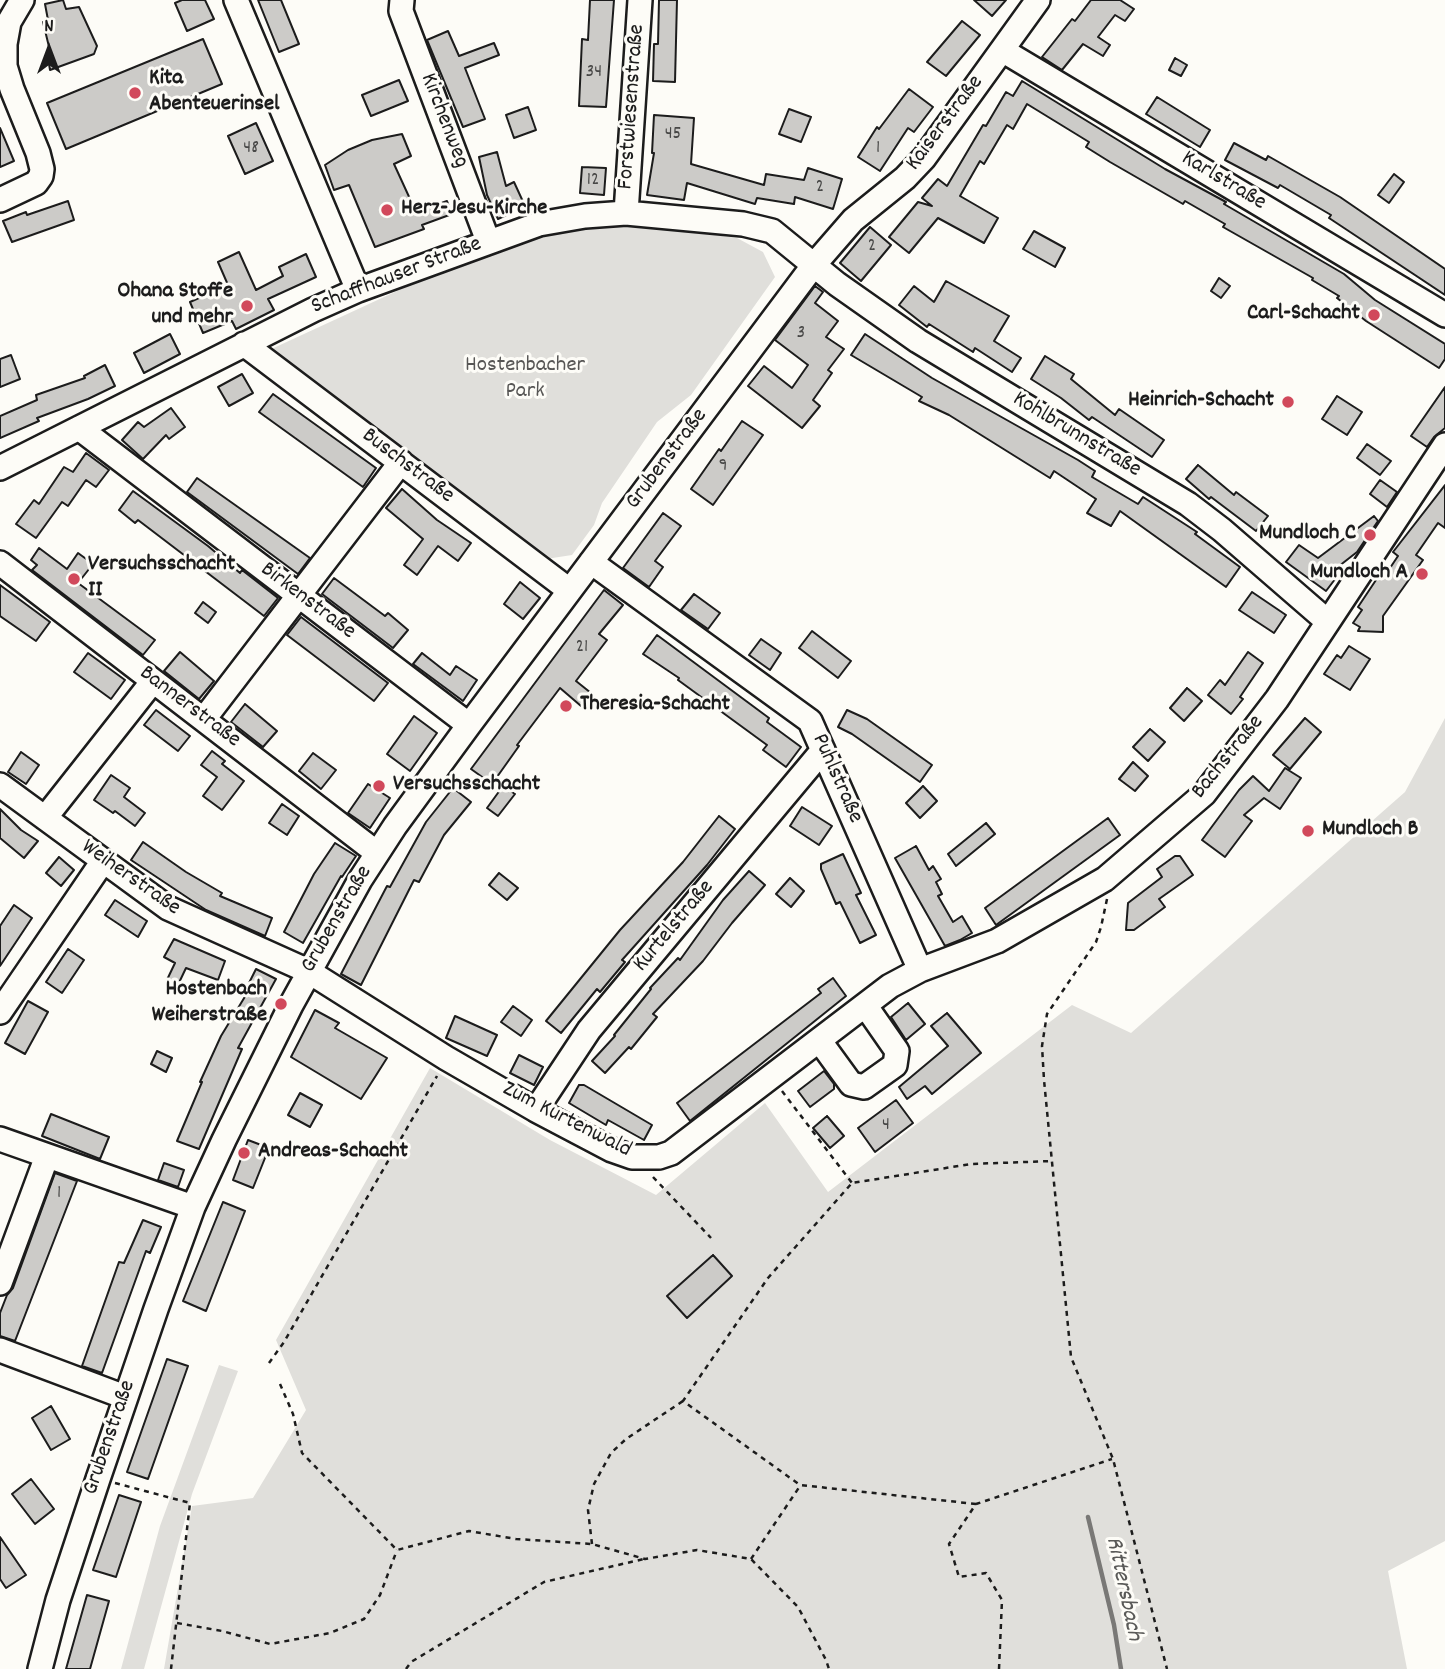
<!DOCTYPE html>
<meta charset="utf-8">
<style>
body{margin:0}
#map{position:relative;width:1445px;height:1669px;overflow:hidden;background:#fdfcf7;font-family:Dekko,sans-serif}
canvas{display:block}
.north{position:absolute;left:14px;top:14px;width:70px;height:70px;-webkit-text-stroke:5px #fdfcf7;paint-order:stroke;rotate:0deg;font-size:19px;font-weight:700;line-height:28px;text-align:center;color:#1c1c1c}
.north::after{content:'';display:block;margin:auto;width:24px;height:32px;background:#1c1c1c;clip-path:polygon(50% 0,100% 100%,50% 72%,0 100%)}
</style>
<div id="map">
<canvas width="1445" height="1669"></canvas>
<div class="north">N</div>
</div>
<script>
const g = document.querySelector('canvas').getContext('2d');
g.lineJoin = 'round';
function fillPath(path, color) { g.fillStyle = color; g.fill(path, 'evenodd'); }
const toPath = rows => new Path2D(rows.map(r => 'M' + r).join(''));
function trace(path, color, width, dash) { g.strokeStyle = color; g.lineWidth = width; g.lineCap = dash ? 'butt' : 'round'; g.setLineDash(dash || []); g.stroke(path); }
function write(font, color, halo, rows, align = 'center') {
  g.font = font + ' Dekko,sans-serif'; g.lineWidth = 6; g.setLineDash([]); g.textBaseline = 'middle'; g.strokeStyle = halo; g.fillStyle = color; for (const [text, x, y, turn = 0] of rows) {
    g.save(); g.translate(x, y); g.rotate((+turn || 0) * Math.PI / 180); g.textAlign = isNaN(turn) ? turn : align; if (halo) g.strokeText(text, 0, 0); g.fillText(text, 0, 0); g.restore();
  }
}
const green = toPath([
 [627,223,737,238,763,252,775,277,691,395,657,422,602,503,594,525,572,555,546,559,265,352,423,279,491,252,555,232,590,225],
 [1445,718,1445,1541,1388,1571,1407,1669,164,1669,192,1506,253,1498,306,1410,276,1340,430,1068,550,1140,656,1195,765,1103,828,1192,1072,1005,1131,1033,1405,792],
 [219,1365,238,1371,192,1494,144,1669,121,1669,160,1526]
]);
const stream = toPath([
 [1088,1517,1114,1625,1121,1669]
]);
const building = toPath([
 [63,0,66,9,79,7,97,46,94,54,50,70,47,52,50,51,43,22,48,20,45,4,63,0],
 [182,0,205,0,214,19,187,31,175,3,182,0],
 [258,0,281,0,299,44,279,52,258,0],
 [590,0,614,0,606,107,579,106,582,39,588,40,590,0],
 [659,0,677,0,675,82,653,81,654,44,658,44,659,0],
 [974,0,1006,0,992,16,974,0],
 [1091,0,1120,0,1134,9,1125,21,1115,15,1098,37,1110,45,1103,56,1083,44,1062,70,1042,57,1072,19,1075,21,1091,0],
 [962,21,980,35,946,76,927,62,962,21],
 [448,31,459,56,494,43,499,55,465,68,485,119,463,127,427,40,448,31],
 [203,39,222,84,66,149,47,103,203,39],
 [1175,58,1187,65,1181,76,1169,70,1175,58],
 [399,80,408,101,371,116,362,95,399,80],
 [1022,81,1165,169,1226,202,1224,204,1344,274,1375,300,1445,344,1445,359,1439,368,1366,321,1337,298,1339,296,1312,280,1313,278,1223,227,1225,224,1185,201,1183,204,1110,162,1086,147,1089,142,1027,104,1013,129,1007,125,984,164,980,161,960,196,998,218,984,243,938,218,909,253,889,237,918,202,932,206,922,198,938,179,947,186,983,125,986,126,1006,92,1013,96,1022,81],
 [909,89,933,107,914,132,908,128,880,171,858,157,877,127,879,129,909,89],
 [1157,97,1210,130,1200,147,1146,114,1157,97],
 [528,107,536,130,514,138,506,115,528,107],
 [789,109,811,117,801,142,779,134,789,109],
 [654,115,694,118,691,164,764,185,766,174,804,180,808,168,842,179,833,209,795,197,794,204,757,198,755,204,687,183,684,200,647,195,654,153,652,153,654,115],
 [256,123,273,161,245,174,228,136,256,123],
 [0,128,14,161,0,167,0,128],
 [402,134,411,156,394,164,416,212,447,201,452,214,422,225,424,229,375,247,349,185,334,190,325,165,348,150,372,140,402,134],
 [1234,143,1266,160,1268,156,1340,197,1445,269,1445,295,1329,218,1331,215,1280,185,1278,188,1225,160,1234,143],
 [497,152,506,186,514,182,525,206,498,219,487,195,479,157,497,152],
 [582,167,606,168,604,195,580,193,582,167],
 [1394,174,1404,182,1389,203,1378,195,1394,174],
 [68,201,74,220,12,242,3,221,26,212,27,215,68,201],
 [870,227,891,245,861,281,840,263,870,227],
 [1034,231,1065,248,1055,267,1023,249,1034,231],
 [239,252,256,290,283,276,279,267,306,254,316,277,268,299,274,310,236,329,232,321,203,333,190,302,228,285,218,262,239,252],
 [1219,278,1230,286,1221,298,1211,291,1219,278],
 [946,281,1009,316,994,341,1021,358,1012,372,975,348,973,352,929,324,927,327,899,305,914,286,934,302,946,281],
 [815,286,823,292,815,303,838,321,826,337,844,349,828,370,832,373,813,400,820,406,802,428,748,386,764,366,792,388,808,365,775,340,815,286],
 [170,334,180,354,144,373,134,353,170,334],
 [865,334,932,378,1078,460,1095,471,1092,477,1138,504,1143,497,1197,532,1195,534,1240,567,1226,587,1120,511,1111,526,1087,513,1096,499,1054,471,1050,478,949,415,919,401,922,397,851,355,865,334],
 [11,355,20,379,0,387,0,359,11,355],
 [1045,356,1074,374,1071,379,1115,415,1119,409,1164,440,1152,457,1092,417,1089,420,1061,398,1031,379,1045,356],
 [105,365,115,386,88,399,37,418,39,421,0,438,0,416,37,400,36,395,85,378,84,376,105,365],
 [242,374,253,393,229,406,218,387,242,374],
 [1445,387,1445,428,1434,437,1427,447,1411,436,1445,387],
 [273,394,376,468,363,487,259,412,273,394],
 [1337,396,1362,412,1347,435,1322,419,1337,396],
 [171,408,185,427,169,439,166,435,143,459,122,440,138,422,144,427,171,408],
 [742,421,763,435,713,505,691,489,719,449,721,451,742,421],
 [1367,444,1391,461,1380,475,1357,458,1367,444],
 [86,453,109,470,96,487,86,480,68,506,62,502,36,538,16,524,34,500,39,504,64,467,73,472,86,453],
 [1198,465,1234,495,1236,492,1268,516,1256,531,1211,497,1209,499,1186,479,1198,465],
 [197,478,310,558,298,574,187,492,197,478],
 [1380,480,1397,492,1387,507,1370,494,1380,480],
 [1445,485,1445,528,1438,523,1416,555,1423,560,1383,616,1383,632,1358,631,1360,627,1353,623,1362,610,1358,607,1380,574,1384,577,1398,556,1393,552,1445,485],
 [402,489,437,520,471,543,458,561,438,546,417,575,404,565,423,539,386,508,402,489],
 [133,491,208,546,240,573,242,570,278,598,264,616,138,520,135,523,119,510,133,491],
 [663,513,681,526,655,561,663,567,649,587,623,568,663,513],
 [1374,516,1378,521,1357,552,1334,570,1339,574,1326,591,1286,562,1299,545,1318,558,1374,516],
 [39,548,67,569,78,553,93,564,78,583,155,640,143,655,32,570,37,565,31,560,39,548],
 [334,578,385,616,388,613,408,630,393,648,322,594,334,578],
 [520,582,540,598,523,619,504,604,520,582],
 [0,585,50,622,36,641,0,616,0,585],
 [604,590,623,605,599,634,607,640,576,681,591,693,581,706,560,688,517,745,519,746,492,784,471,769,604,590],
 [1252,592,1286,615,1274,633,1239,610,1252,592],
 [694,594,720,613,708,629,681,610,694,594],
 [203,602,216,612,208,623,195,613,203,602],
 [301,617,388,683,374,701,287,635,301,617],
 [812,631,851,661,838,678,799,648,812,631],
 [657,635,769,718,767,722,801,747,786,767,763,750,767,745,678,680,679,678,643,654,657,635],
 [761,639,781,653,770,670,749,655,761,639],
 [1349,646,1370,659,1350,690,1324,674,1337,655,1341,658,1349,646],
 [180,652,214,681,199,699,164,671,180,652],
 [1248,652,1263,663,1240,697,1243,699,1231,714,1208,695,1220,680,1225,685,1248,652],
 [88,653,125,680,111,699,74,672,88,653],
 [422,653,450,675,456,666,477,680,463,701,413,664,422,653],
 [1187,688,1202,701,1184,721,1170,708,1187,688],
 [245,704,277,731,263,747,231,722,245,704],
 [156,710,190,736,178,751,144,725,156,710],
 [847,710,867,719,932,765,920,782,852,734,838,727,847,710],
 [414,716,437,733,410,771,387,754,414,716],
 [1305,718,1321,732,1290,769,1273,755,1305,718],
 [1150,729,1165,742,1148,761,1133,747,1150,729],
 [212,751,225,761,222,764,244,781,222,810,203,796,217,777,201,765,212,751],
 [21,752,39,765,26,784,8,772,21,752],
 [313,753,336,770,321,789,299,771,313,753],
 [1133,762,1148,776,1135,791,1119,779,1133,762],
 [1285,768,1301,778,1280,809,1264,798,1244,815,1252,821,1225,857,1202,840,1239,790,1253,776,1269,791,1285,768],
 [111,775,130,788,124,797,145,813,135,826,115,811,113,813,94,800,111,775],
 [368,784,390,798,370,828,348,813,368,784],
 [503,786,515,794,498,816,487,808,503,786],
 [923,786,937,801,920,818,906,803,923,786],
 [453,788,471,802,444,835,419,882,414,880,361,985,341,974,387,886,390,887,426,822,453,788],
 [282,804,299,816,287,835,269,823,282,804],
 [802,807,832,826,819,845,790,826,802,807],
 [0,809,21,830,38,841,24,858,0,838,0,809],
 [719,816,735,829,707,865,622,960,625,962,600,992,597,989,561,1033,546,1021,620,930,683,862,719,816],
 [1108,818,1120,835,996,925,985,908,1108,818],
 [986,823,995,834,956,866,948,854,986,823],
 [143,842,186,872,222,893,220,896,272,918,265,936,206,910,131,860,143,842],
 [335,843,356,856,342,877,341,876,303,943,284,932,314,874,335,843],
 [916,846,929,870,933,866,941,879,936,882,942,894,938,896,953,922,962,916,972,933,960,940,945,946,895,858,916,846],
 [843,854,861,893,856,895,876,935,860,943,840,902,836,904,821,869,821,864,843,854],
 [1175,856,1180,856,1193,875,1159,899,1165,907,1134,930,1126,930,1128,903,1162,877,1157,869,1175,856],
 [59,857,74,870,61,886,46,873,59,857],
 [749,871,765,885,732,923,703,961,653,1014,657,1017,631,1049,629,1047,605,1073,592,1061,615,1036,614,1035,651,989,650,988,678,958,680,960,723,900,749,871],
 [499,873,518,888,507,900,489,885,499,873],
 [790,878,804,891,791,907,776,894,790,878],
 [115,900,147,921,138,937,105,915,115,900],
 [14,905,32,918,0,966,0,926,14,905],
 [174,939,225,961,218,980,186,968,176,989,165,984,175,963,164,957,174,939],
 [68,949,84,960,62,993,46,982,68,949],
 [256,969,276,979,238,1048,242,1049,199,1149,177,1141,202,1082,200,1082,221,1036,249,990,246,989,256,969],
 [833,978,846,996,690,1121,677,1103,821,993,818,989,833,978],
 [28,1001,48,1012,25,1054,5,1043,28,1001],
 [908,1003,925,1024,906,1040,891,1017,908,1003],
 [513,1006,532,1020,521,1036,501,1022,513,1006],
 [315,1010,339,1023,335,1028,387,1058,361,1099,291,1057,315,1010],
 [947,1013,981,1053,932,1094,925,1086,907,1099,899,1087,948,1046,931,1026,947,1013],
 [455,1016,497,1035,487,1056,446,1038,455,1016],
 [157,1051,172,1058,166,1072,151,1064,157,1051],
 [519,1055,543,1067,534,1085,510,1073,519,1055],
 [824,1071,834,1084,834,1089,810,1107,798,1091,824,1071],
 [579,1085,584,1085,652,1125,644,1140,608,1120,606,1125,569,1103,579,1085],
 [300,1093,322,1105,310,1127,288,1115,300,1093],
 [896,1100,913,1123,875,1152,858,1128,896,1100],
 [51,1114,109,1137,100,1159,42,1136,51,1114],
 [827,1116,844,1136,830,1148,813,1128,827,1116],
 [248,1140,269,1148,253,1188,233,1180,248,1140],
 [164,1163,184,1170,178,1187,158,1180,164,1163],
 [55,1173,77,1181,15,1341,0,1336,0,1313,7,1295,13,1288,55,1173],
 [223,1202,245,1211,206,1311,183,1301,223,1202],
 [143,1220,161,1227,150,1253,146,1251,102,1373,82,1366,119,1262,124,1263,143,1220],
 [713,1255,732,1276,687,1318,667,1296,713,1255],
 [167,1359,188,1366,148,1479,127,1472,167,1359],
 [51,1406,70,1439,51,1450,32,1418,51,1406],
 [31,1479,54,1509,35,1524,12,1494,31,1479],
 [119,1495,141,1502,116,1577,93,1570,119,1495],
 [0,1537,26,1575,6,1588,0,1579,0,1537],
 [87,1595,109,1601,90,1669,66,1669,87,1595]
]);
const path = toPath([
 [1107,899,1101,927,1096,942,1047,1014,1042,1046,1044,1080,1071,1357,1113,1459,1167,1669],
 [782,1091,852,1183],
 [653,1177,711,1238],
 [269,1363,284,1342,437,1076],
 [280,1384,293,1414,302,1453,397,1550,469,1531,516,1539,592,1544,645,1559,697,1550,751,1559,798,1607,826,1660,829,1669],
 [115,1483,190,1503,171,1669],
 [976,1504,800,1485,683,1401,768,1278,852,1183,971,1164,1052,1161],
 [592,1544,588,1510,594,1484,611,1453,626,1439,683,1401],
 [751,1559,800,1486],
 [177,1623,222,1631,270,1644,330,1633,364,1619,380,1595,397,1550],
 [406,1669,411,1662,544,1582,644,1559],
 [999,1669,1002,1600,986,1573,959,1577,949,1544,976,1504,1112,1459]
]);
const minor = toPath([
 [236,0,358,290],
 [402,0,401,11,488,241],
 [1002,50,1445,315],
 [0,200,36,183,41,176,42,169,38,153,12,89,5,66,5,44,9,22,22,0],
 [626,213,640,0],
 [244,344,569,590],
 [79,428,469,725],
 [0,468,313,310,358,290,539,224,585,216,626,213,743,224,772,231,837,284,918,341,1188,504,1222,530,1327,621],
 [591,562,810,721,920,970],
 [0,563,377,853],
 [204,719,401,462],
 [0,785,168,908,308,971,446,1058,536,1110,612,1150,632,1157,659,1157,671,1153,890,986,920,970,997,941,1105,879,1204,794,1277,699,1445,445],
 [45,818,153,681],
 [0,1012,103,861],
 [819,1040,851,1084,864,1087,895,1065,897,1051,865,1005],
 [536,1110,589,1030,823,750],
 [0,1139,193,1207],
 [0,1283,47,1156],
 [0,1350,125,1397],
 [40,1669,58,1600,98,1479,156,1309,193,1207,224,1140,291,1005,360,880,395,826,469,725,813,266,853,220,905,178,924,158,1038,0]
]);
const markers = [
 [135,93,7,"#d1495b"],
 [387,210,7,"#d1495b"],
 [247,306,7,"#d1495b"],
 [1374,315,7,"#d1495b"],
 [1288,402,7,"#d1495b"],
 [1370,535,7,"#d1495b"],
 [1422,574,7,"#d1495b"],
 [74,579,7,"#d1495b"],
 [566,706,7,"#d1495b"],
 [379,786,7,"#d1495b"],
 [1308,831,7,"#d1495b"],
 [281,1004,7,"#d1495b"],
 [244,1153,7,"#d1495b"]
];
const numberNames = [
 ["34",594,73],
 ["45",673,135],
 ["48",251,149],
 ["1",878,149],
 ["12",593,181],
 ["2",820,188],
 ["2",872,247],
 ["3",801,334],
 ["9",723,467],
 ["21",582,648],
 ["4",886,1126],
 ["1",59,1194]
];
const poiNames = [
 ["Kita",149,80],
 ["Abenteuerinsel",149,106],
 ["Herz-Jesu-Kirche",401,210],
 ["Ohana Stoffe",233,293,"right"],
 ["und mehr",233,319,"right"],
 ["Carl-Schacht",1360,315,"right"],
 ["Heinrich-Schacht",1274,402,"right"],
 ["Mundloch C",1356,535,"right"],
 ["Versuchsschacht",88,566],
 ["II",88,592],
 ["Mundloch A",1408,574,"right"],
 ["Theresia-Schacht",580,706],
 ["Versuchsschacht",393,786],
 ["Mundloch B",1322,831],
 ["Hostenbach",267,991,"right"],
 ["Weiherstraße",267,1017,"right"],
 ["Andreas-Schacht",258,1153]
];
const streetNames = [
 ["Forstwiesenstraße",633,107,-86],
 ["Kirchenweg",443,121,69],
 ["Kaiserstraße",946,124,-53],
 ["Karlstraße",1223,182,31],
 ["Schaffhauser Straße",397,277,-21],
 ["Kohlbrunnstraße",1076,436,31],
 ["Grubenstraße",668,460,-53],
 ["Buschstraße",407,467,37],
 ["Birkenstraße",307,602,37],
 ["Bannerstraße",189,708,37],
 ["Bachstraße",1229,758,-51],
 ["Puhlstraße",836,779,66],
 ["Weiherstraße",130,879,35],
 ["Grubenstraße",338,920,-60],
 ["Kurtelstraße",675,927,-50],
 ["Zum Kurtenwald",566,1121,27],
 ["Grubenstraße",111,1438,-71]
];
const parkNames = [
 ["Hostenbacher",525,367],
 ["Park",525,393]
];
const waterNames = [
 ["Rittersbach",1122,1589,78]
];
fillPath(green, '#e0dfdb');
trace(stream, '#797876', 4.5);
fillPath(building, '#cccbc8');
trace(building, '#1c1c1c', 2);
trace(minor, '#1c1c1c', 28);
trace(path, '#1c1c1c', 2.5, [5, 5]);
trace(minor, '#fdfcf7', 23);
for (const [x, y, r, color] of markers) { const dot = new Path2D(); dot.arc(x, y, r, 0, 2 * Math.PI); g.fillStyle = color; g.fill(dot); trace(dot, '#fdfcf7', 2.5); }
write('19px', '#484847', null, numberNames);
write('bold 23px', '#1c1c1c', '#fdfcf7', poiNames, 'left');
write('23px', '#1c1c1c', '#fdfcf7', streetNames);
write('23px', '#575655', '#fdfcf7', parkNames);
write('italic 24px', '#5a5a58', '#fdfcf7', waterNames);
</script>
